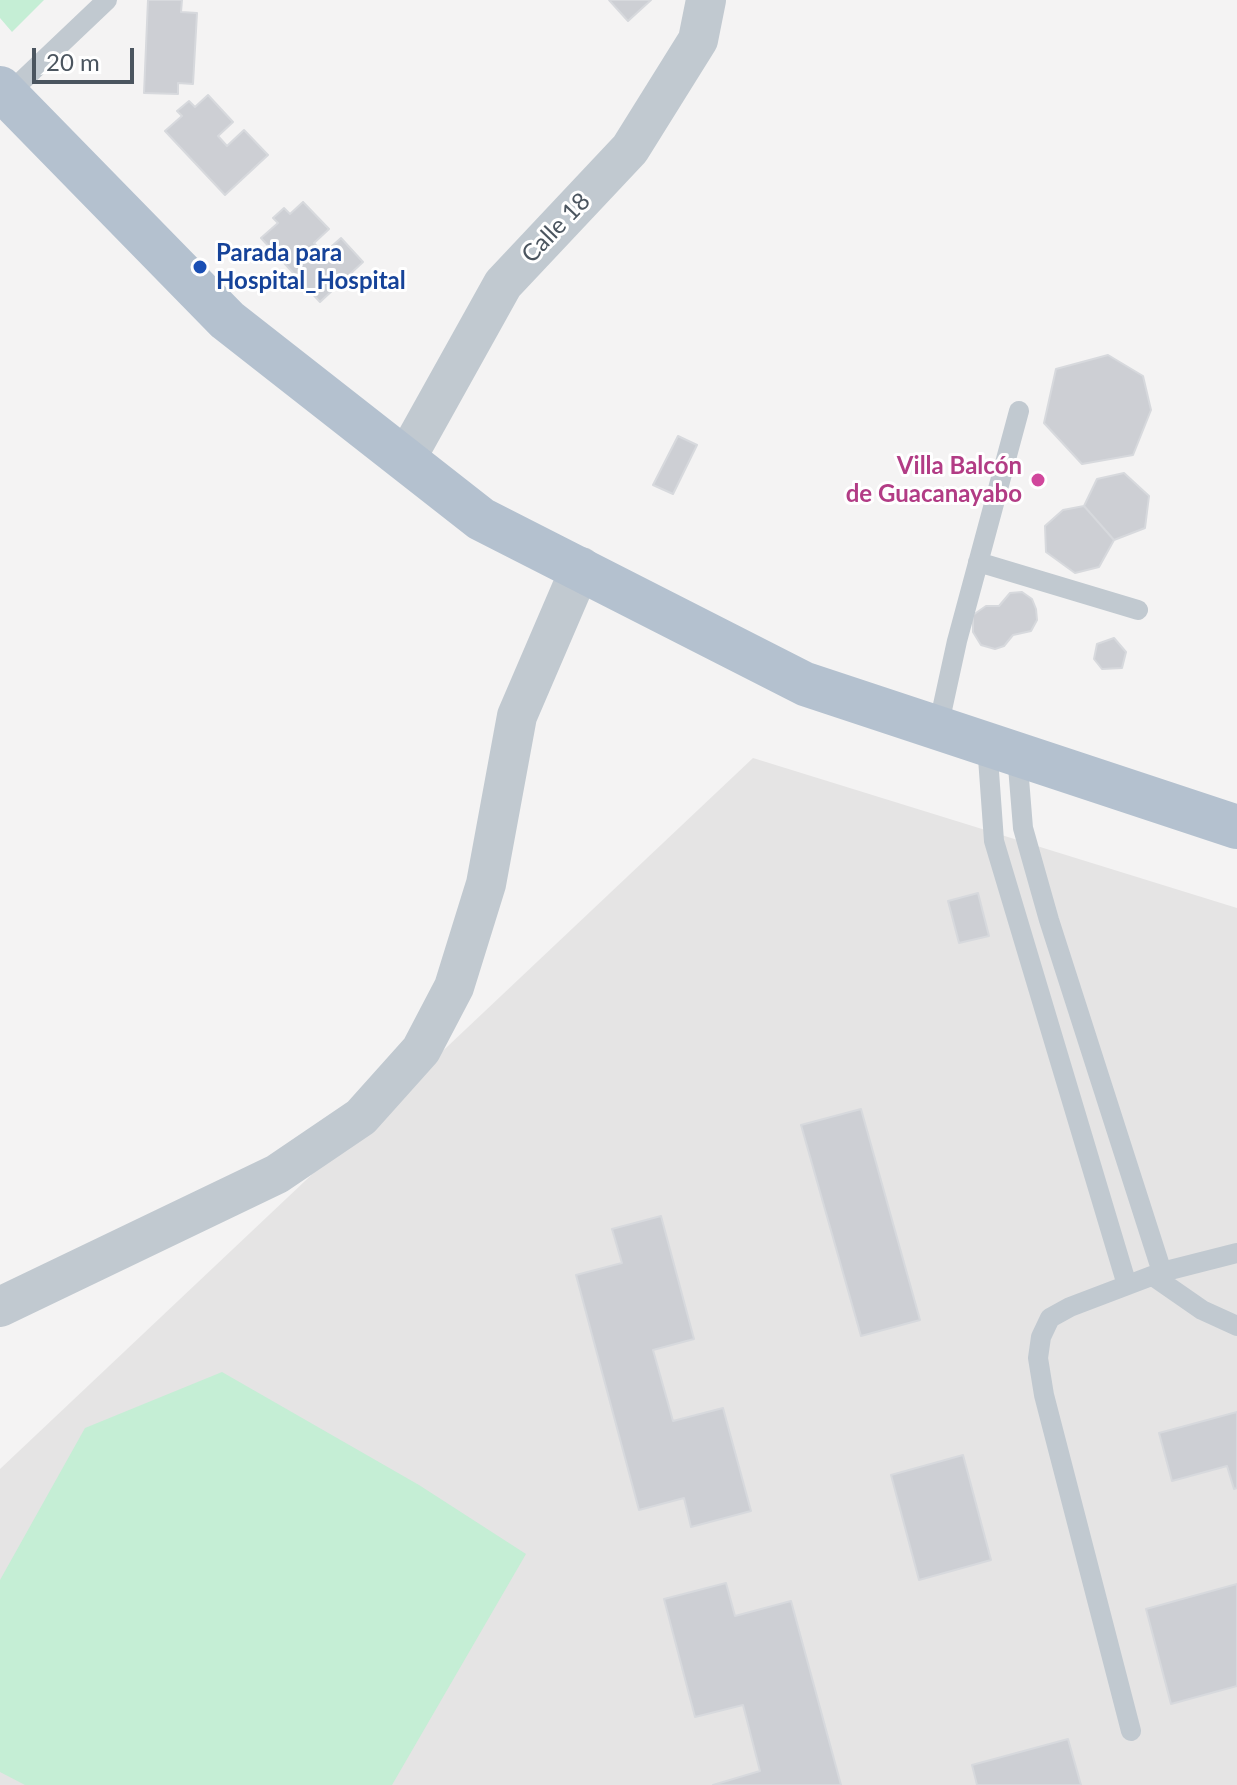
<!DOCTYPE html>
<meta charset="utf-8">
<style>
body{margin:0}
#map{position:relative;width:1237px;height:1785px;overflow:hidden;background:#f4f3f3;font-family:Lato,sans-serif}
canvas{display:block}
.scale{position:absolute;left:32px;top:48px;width:102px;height:36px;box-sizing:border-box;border:4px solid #4b555f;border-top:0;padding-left:10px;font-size:24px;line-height:28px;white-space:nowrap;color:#4b555f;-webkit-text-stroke:6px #fff;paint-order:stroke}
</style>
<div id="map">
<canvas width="1237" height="1785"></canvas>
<div class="scale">20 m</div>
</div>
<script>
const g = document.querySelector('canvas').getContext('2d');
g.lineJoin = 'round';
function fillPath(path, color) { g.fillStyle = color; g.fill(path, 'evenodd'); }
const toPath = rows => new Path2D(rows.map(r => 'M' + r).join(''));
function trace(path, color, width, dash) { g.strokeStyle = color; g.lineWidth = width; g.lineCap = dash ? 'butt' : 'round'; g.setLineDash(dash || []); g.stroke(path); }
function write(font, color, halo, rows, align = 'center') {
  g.font = font + ' Lato,sans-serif'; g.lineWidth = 6; g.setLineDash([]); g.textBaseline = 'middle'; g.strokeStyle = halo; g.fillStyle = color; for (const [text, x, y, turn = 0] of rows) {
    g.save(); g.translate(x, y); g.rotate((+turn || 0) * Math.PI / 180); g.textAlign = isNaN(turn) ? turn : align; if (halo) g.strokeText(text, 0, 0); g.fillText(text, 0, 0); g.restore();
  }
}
const education = toPath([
 [753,758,1237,908,1237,1785,0,1785,0,1469]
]);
const green = toPath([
 [0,0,44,0,12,32,0,18],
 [222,1372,419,1485,526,1554,392,1785,25,1785,0,1772,0,1580,85,1428]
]);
const building = toPath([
 [148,0,182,0,181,12,197,13,193,84,178,83,178,94,144,93,148,0],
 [609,0,651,0,628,21,609,0],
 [208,95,233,122,218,136,227,146,244,130,268,155,225,195,165,131,182,116,177,111,189,101,195,107,208,95],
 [303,202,329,229,314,243,323,254,341,238,363,262,320,302,261,238,278,223,273,218,284,208,290,214,303,202],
 [1108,355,1143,376,1151,410,1133,455,1082,464,1044,423,1056,369,1108,355],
 [678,436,697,445,673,494,653,485,678,436],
 [1124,473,1149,496,1145,528,1114,540,1084,506,1097,479,1124,473],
 [1084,506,1114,540,1099,567,1075,573,1046,552,1045,526,1063,510,1084,506],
 [1022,592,1032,599,1036,609,1037,620,1031,631,1013,635,1004,646,995,649,981,645,973,632,973,615,986,606,999,606,1010,593,1022,592],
 [1114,638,1126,652,1122,668,1102,669,1094,659,1097,644,1114,638],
 [978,893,989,936,959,943,948,901,978,893],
 [861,1109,920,1320,861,1336,801,1125,861,1109],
 [661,1216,694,1339,653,1350,673,1421,723,1408,751,1511,691,1527,684,1498,639,1510,576,1275,622,1263,612,1229,661,1216],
 [1237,1412,1237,1488,1234,1489,1227,1466,1172,1481,1159,1433,1237,1412],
 [963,1455,991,1560,919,1580,891,1475,963,1455],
 [726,1583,735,1616,791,1601,841,1785,713,1785,760,1771,743,1705,695,1717,664,1599,726,1583],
 [1237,1584,1237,1686,1171,1704,1146,1609,1237,1584],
 [1068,1739,1081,1785,977,1785,972,1765,1068,1739]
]);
const lane = toPath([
 [7,95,107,0],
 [978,562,1138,610],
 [938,728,957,641,1019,411],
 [987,744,994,841,1127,1285],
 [1017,754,1023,828,1049,920,1162,1272],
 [1153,1276,1202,1310,1237,1326],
 [1131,1731,1044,1395,1038,1358,1041,1337,1050,1318,1070,1307,1162,1272,1237,1253]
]);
const street = toPath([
 [405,460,503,284,630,149,698,40,706,0],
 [0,1307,277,1174,361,1117,421,1050,454,987,486,884,517,716,581,567]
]);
const primary = toPath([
 [0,88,227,320,481,519,805,684,1237,827]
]);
const markers = [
 [200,267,8,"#1a4fb4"],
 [1038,480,8,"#d1479c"]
];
const streetNames = [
 ["Calle 18",556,228,-46]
];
const transitNames = [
 ["Parada para",216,253],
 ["Hospital_Hospital",216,281]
];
const hotelNames = [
 ["Villa Balcón",1022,466],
 ["de Guacanayabo",1022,494]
];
fillPath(education, '#e5e4e4');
fillPath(green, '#c5eed5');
fillPath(building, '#cdcfd4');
trace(building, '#d7d9dd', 2);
trace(lane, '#c1c9d0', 20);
trace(street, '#c1c9d0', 40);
trace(primary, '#b4c1cf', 44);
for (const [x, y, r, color] of markers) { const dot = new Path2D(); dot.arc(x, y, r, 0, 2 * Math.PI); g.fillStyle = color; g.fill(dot); trace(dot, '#fff', 3); }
write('24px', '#4b555f', '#fff', streetNames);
write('bold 24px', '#164399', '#fff', transitNames, 'left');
write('bold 24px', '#b23c85', '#fff', hotelNames, 'right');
</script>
